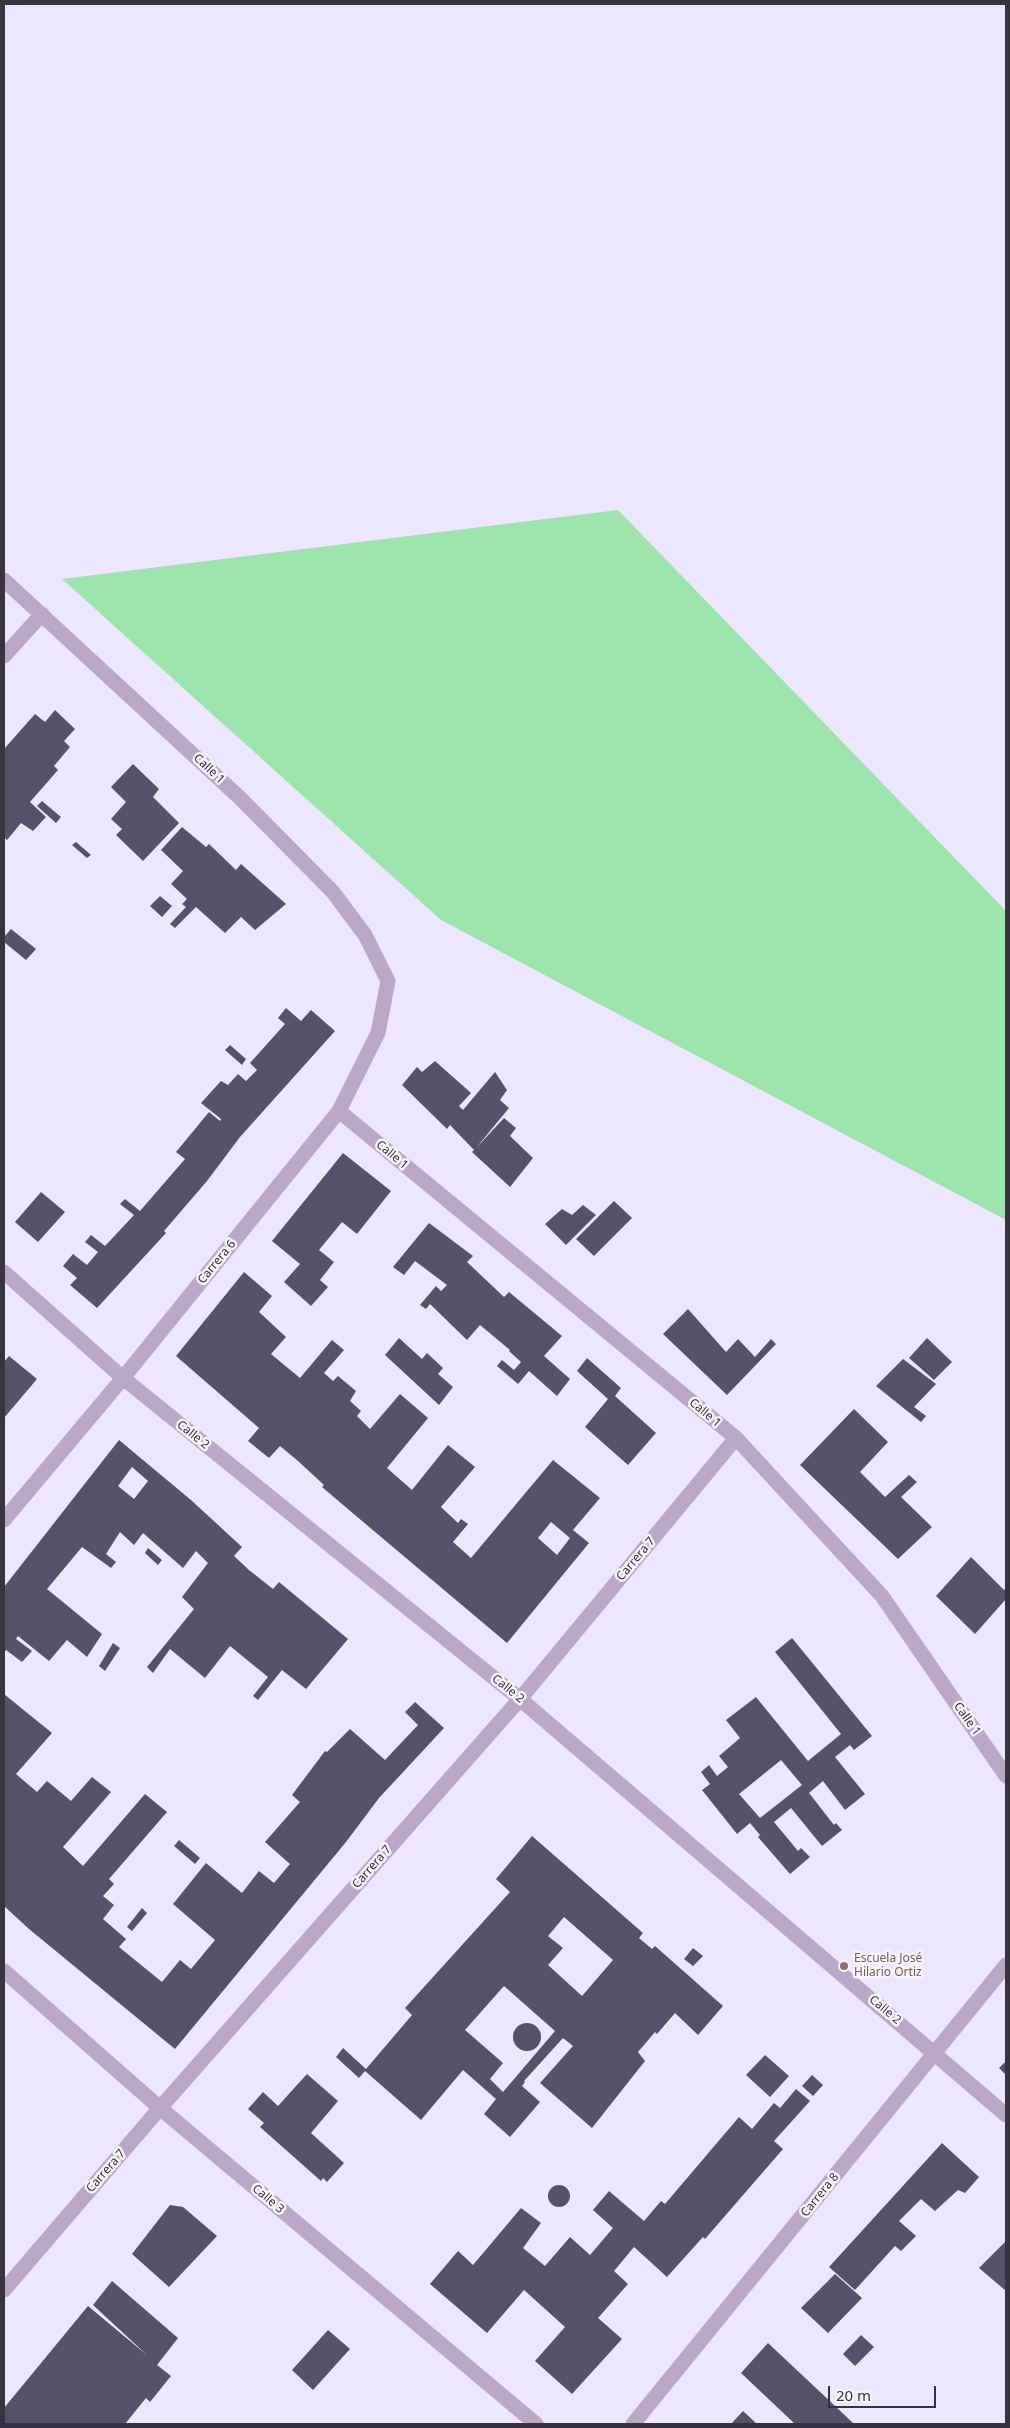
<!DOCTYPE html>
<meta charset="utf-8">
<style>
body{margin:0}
#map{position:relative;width:1010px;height:2428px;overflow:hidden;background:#ece6fe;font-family:"Noto Sans",sans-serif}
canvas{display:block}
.frame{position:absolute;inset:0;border:5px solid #373440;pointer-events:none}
.scale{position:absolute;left:828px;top:2386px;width:108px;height:22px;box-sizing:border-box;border:2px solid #373440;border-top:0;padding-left:6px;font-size:15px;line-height:18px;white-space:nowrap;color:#373440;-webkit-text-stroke:4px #f8f6fc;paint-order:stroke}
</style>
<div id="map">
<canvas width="1010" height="2428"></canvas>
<div class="frame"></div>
<div class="scale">20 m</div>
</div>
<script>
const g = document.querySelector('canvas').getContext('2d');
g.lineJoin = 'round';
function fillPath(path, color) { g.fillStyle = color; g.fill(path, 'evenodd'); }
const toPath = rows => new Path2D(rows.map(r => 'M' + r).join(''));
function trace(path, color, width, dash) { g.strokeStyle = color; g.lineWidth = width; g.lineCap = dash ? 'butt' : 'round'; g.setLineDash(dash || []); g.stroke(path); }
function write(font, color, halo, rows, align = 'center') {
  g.font = font + ' "Noto Sans",sans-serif'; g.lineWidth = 5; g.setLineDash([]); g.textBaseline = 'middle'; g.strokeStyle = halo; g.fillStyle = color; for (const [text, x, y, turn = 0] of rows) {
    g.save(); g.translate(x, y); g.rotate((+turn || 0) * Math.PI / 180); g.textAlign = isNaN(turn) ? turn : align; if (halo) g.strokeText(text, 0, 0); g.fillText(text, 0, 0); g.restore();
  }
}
const green = toPath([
 [618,510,1006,911,1006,1220,441,920,62,579]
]);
const building = toPath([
 [55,710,75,729,64,741,70,747,54,766,58,770,30,802,46,817,33,831,21,823,7,840,4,837,4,749,35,714,45,722],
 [133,764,159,789,153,797,179,823,143,861,116,835,122,829,111,819,126,802,111,787],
 [42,801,61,817,56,823,37,806],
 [182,827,206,847,209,844,236,870,241,864,286,904,255,930,241,917,225,933,196,907,175,928,170,924,186,907,182,904,187,899,171,884,183,871,161,850],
 [76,842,91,855,87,858,72,845],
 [160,896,172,906,162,917,150,906],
 [11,929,36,949,26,960,4,942,4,937],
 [286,1008,301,1021,311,1010,335,1031,240,1137,207,1181,164,1231,166,1233,97,1308,70,1285,77,1278,63,1266,73,1254,87,1265,98,1252,85,1242,91,1235,105,1246,134,1215,120,1204,125,1199,140,1211,185,1159,176,1152,209,1112,220,1121,221,1119,201,1103,221,1081,228,1085,238,1074,246,1081,257,1070,250,1063,285,1024,278,1018],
 [230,1045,246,1059,242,1065,225,1050],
 [435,1061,471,1093,459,1106,463,1110,495,1072,507,1090,500,1100,509,1108,476,1148,504,1118,516,1128,510,1136,533,1158,510,1187,472,1152,474,1150,450,1125,447,1129,402,1085,417,1067,422,1072],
 [343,1153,391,1191,357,1234,342,1222,319,1250,334,1262,320,1280,328,1287,311,1306,284,1282,300,1264,272,1241],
 [41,1192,65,1212,38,1242,15,1222],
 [614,1201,632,1218,594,1256,576,1239],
 [583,1205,596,1215,566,1245,545,1224,562,1209,572,1215],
 [429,1223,473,1256,467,1262,504,1297,509,1292,562,1336,544,1356,570,1379,557,1396,529,1371,518,1384,497,1366,502,1360,514,1370,521,1362,509,1351,510,1350,480,1325,467,1340,430,1304,426,1309,420,1305,436,1286,441,1291,447,1285,415,1261,404,1275,393,1267],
 [244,1272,272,1296,259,1312,286,1337,271,1354,300,1378,332,1340,344,1350,324,1373,333,1381,338,1376,356,1391,350,1401,361,1411,357,1416,370,1429,400,1394,428,1418,387,1468,412,1490,448,1445,475,1467,441,1507,458,1523,461,1519,468,1524,453,1542,471,1558,553,1460,600,1498,573,1530,589,1543,507,1643,349,1510,322,1487,324,1485,298,1461,280,1446,269,1458,248,1441,259,1428,176,1356],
 [551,1522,570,1538,557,1555,538,1538],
 [688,1309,726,1352,738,1339,755,1357,771,1339,776,1344,727,1395,663,1334],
 [399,1338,422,1359,427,1353,443,1368,438,1374,453,1387,439,1405,385,1355],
 [927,1338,952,1362,934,1380,909,1358],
 [9,1356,37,1379,4,1418,4,1362],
 [587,1358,621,1388,615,1396,656,1433,628,1465,585,1427,608,1399,577,1371],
 [903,1359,936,1384,914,1407,926,1416,921,1422,876,1386],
 [854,1409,888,1442,860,1472,885,1497,909,1475,917,1482,901,1497,932,1527,898,1559,800,1465],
 [119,1440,191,1500,242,1547,234,1556,249,1570,273,1589,279,1582,348,1639,306,1689,282,1670,258,1700,253,1696,268,1677,230,1646,205,1678,170,1649,153,1673,147,1667,194,1609,182,1597,208,1563,196,1551,183,1568,143,1533,134,1545,120,1532,106,1554,116,1562,111,1568,82,1547,47,1589,102,1634,87,1657,67,1640,49,1661,18,1636,16,1639,32,1651,22,1662,6,1650,4,1653,4,1587],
 [132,1467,148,1481,134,1499,118,1486],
 [148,1548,162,1560,158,1565,145,1553],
 [971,1557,1004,1590,1006,1588,1006,1599,975,1634,936,1596],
 [792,1638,872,1736,854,1750,850,1745,835,1757,865,1794,845,1810,823,1781,809,1793,834,1825,836,1823,842,1830,822,1846,791,1808,774,1822,798,1851,801,1848,810,1857,790,1874,758,1837,760,1835,750,1823,737,1834,702,1790,710,1784,701,1772,709,1765,717,1776,728,1767,719,1756,740,1738,726,1720,756,1697,808,1761,841,1734,775,1652],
 [781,1760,802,1785,760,1818,739,1794],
 [113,1643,120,1648,105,1671,99,1666],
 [4,1694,52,1733,16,1774,37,1792,47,1781,71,1801,92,1777,111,1792,63,1847,83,1866,145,1794,167,1812,109,1879,114,1884,103,1896,114,1905,103,1919,126,1939,119,1947,162,1982,180,1960,191,1969,215,1940,173,1904,206,1863,242,1893,259,1871,274,1883,290,1864,265,1842,300,1802,292,1795,325,1751,327,1752,350,1729,385,1760,418,1725,405,1712,415,1702,444,1728,379,1798,346,1842,175,2049,29,1929,4,1906],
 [532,1836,643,1933,639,1938,652,1949,655,1946,723,2006,698,2035,675,2013,657,2034,655,2032,638,2052,645,2061,592,2128,540,2083,573,2046,563,2038,524,2081,525,2082,522,2086,540,2102,510,2137,484,2114,496,2099,463,2070,421,2120,365,2071,359,2078,336,2057,343,2048,366,2069,412,2015,405,2008,510,1892,496,1879],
 [564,1917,613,1960,582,1996,548,1965,563,1948,548,1936],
 [504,1986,555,2031,503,2092,490,2079,503,2063,465,2030],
 [179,1840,200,1858,195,1864,174,1846],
 [142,1908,147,1913,132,1931,127,1927],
 [693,1948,703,1956,693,1966,684,1959],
 '513 2037a14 14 0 1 1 28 0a14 14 0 1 1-28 0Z',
 [765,2055,789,2076,770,2097,746,2075],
 [1006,2061,1006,2075,999,2068],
 [307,2074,338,2101,311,2133,344,2163,327,2182,323,2178,321,2181,260,2127,264,2123,248,2109,263,2092,278,2106],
 [812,2075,823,2085,813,2096,802,2086],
 [796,2089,810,2101,774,2141,783,2149,705,2239,703,2237,667,2277,634,2247,614,2271,628,2284,598,2318,622,2339,572,2394,535,2361,565,2327,524,2290,487,2333,430,2284,458,2251,473,2265,521,2208,541,2223,523,2248,545,2266,570,2237,590,2255,613,2228,593,2210,609,2191,644,2221,661,2201,665,2204,739,2117,752,2129,774,2103,780,2108],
 [942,2143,979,2177,965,2193,958,2190,935,2211,921,2199,899,2221,916,2236,901,2251,895,2246,855,2290,829,2267],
 '548 2196a11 11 0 1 1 22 0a11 11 0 1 1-22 0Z',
 [170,2205,183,2207,217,2236,169,2287,132,2254],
 [1006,2241,1006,2291,979,2268],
 [835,2274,862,2298,828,2333,801,2308],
 [112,2281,178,2338,157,2365,171,2376,150,2402,146,2398,125,2424,4,2424,4,2408,88,2306,148,2356,93,2305],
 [328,2330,350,2349,313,2390,292,2370],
 [861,2335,874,2347,855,2366,843,2354],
 [768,2343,834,2405,854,2424,795,2424,741,2373],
 [743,2411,757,2424,731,2424]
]);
const street = toPath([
 [4,580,240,798,333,892,365,935,388,981,378,1033,339,1111,123,1378,4,1520],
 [4,656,42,614],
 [339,1111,736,1438,882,1596,1006,1776],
 [4,1272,123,1378,520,1699,1006,2115],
 [4,1971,160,2108,536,2424],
 [4,2290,160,2108,520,1699,736,1438],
 [633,2424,1006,1965]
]);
const markers = [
 [844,1966,5,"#8d6e63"]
];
const streetNames = [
 ["Calle 1",209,769,43],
 ["Calle 1",392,1155,40],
 ["Carrera 6",217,1262,-51],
 ["Calle 1",705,1413,40],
 ["Calle 2",193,1435,39],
 ["Carrera 7",636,1559,-50],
 ["Calle 2",508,1689,39],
 ["Calle 1",967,1719,55],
 ["Carrera 7",372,1867,-49],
 ["Calle 2",885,2010,40],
 ["Carrera 7",106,2171,-49],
 ["Carrera 8",820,2195,-51],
 ["Calle 3",268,2199,40]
];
const educationNames = [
 ["Escuela José",854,1959],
 ["Hilario Ortiz",854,1973]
];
fillPath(green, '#9ce3ac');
fillPath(building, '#57516a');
trace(street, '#bba7c8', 15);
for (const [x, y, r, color] of markers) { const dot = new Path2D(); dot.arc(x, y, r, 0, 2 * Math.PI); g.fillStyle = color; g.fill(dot); trace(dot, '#f8f6fc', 2); }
write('12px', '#373440', '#f8f6fc', streetNames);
write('12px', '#785e54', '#f8f6fc', educationNames, 'left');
</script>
